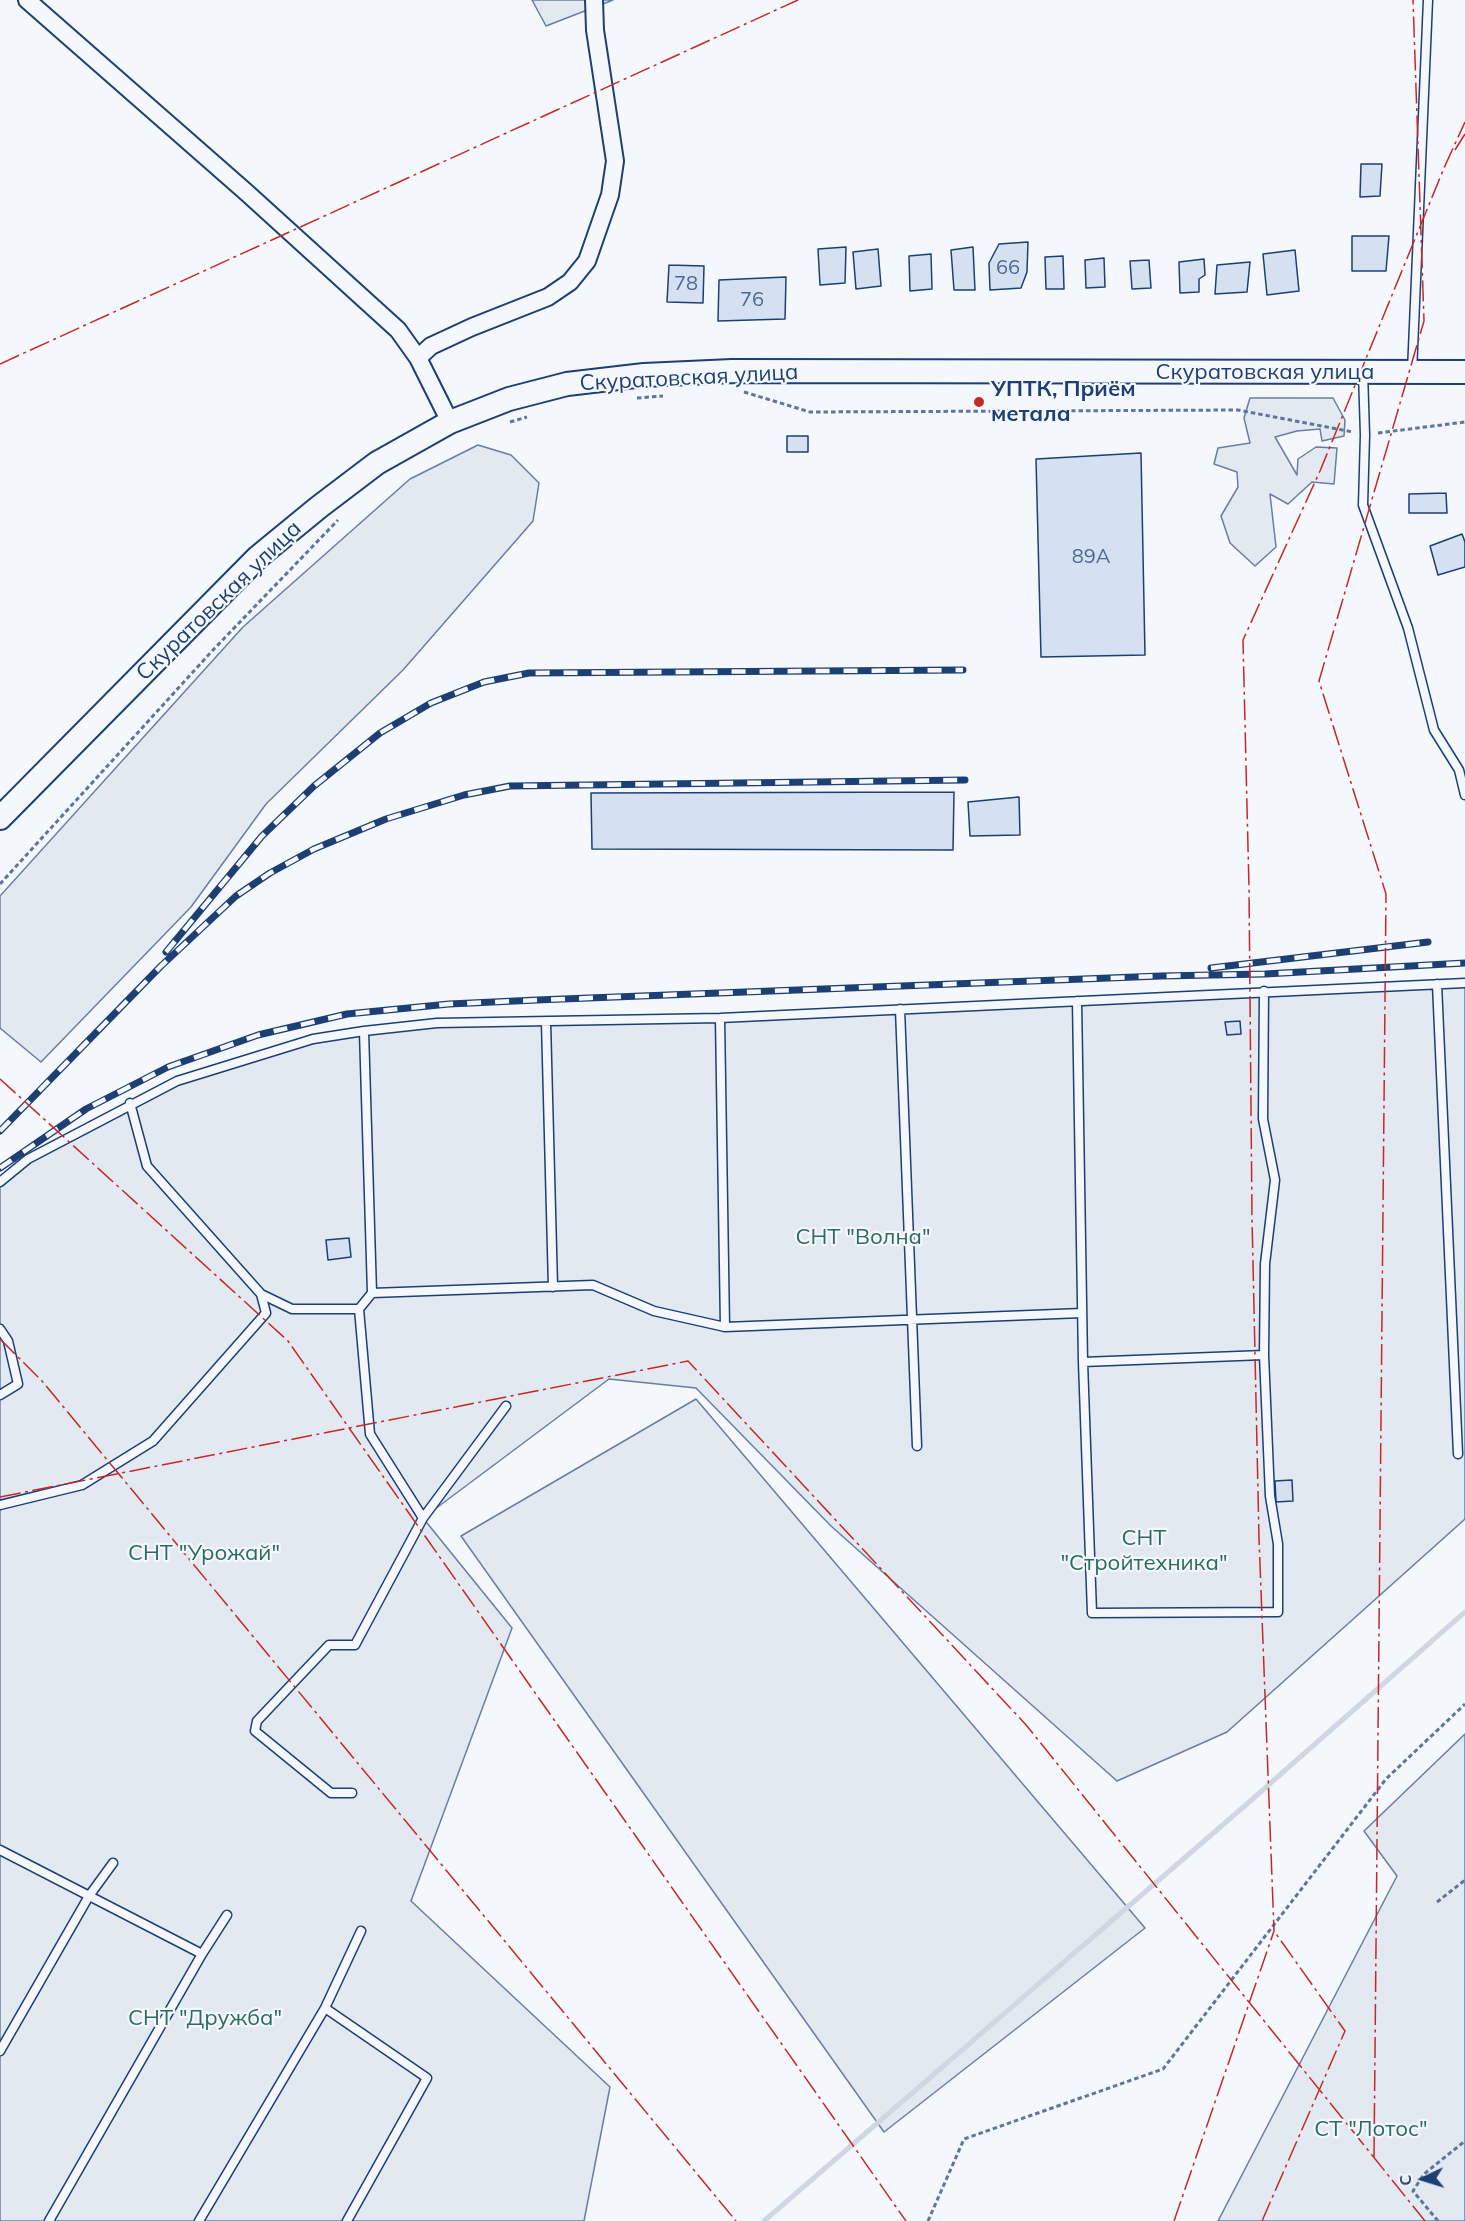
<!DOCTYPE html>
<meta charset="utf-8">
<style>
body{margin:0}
#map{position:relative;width:1465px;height:2221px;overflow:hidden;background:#f4f7fb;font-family:Mulish,sans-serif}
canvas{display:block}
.north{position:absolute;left:1393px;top:2149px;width:60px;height:60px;-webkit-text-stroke:4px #f4f7fb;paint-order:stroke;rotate:266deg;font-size:16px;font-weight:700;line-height:24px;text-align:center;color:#1d3f73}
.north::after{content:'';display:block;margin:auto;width:21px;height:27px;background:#1d3f73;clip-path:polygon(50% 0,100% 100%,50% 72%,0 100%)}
</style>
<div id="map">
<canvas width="1465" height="2221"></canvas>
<div class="north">С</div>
</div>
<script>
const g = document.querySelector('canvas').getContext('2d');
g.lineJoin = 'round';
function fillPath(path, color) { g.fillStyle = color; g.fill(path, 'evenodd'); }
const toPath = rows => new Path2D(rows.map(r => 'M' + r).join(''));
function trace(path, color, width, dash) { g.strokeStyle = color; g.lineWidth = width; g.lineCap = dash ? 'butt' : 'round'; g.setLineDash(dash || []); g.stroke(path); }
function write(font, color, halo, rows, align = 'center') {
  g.font = font + ' Mulish,sans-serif'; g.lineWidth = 4.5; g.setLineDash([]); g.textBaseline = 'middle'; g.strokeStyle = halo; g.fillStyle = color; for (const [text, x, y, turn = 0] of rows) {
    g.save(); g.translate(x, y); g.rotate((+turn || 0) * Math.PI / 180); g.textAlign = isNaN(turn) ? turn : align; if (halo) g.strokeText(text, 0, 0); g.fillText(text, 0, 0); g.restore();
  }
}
const green = toPath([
 [532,0,613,0,546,26,532,0],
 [1250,398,1333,398,1345,420,1344,436,1322,441,1320,429,1297,431,1275,437,1297,475,1298,459,1316,447,1337,448,1334,484,1312,482,1288,504,1270,494,1276,547,1255,566,1230,543,1221,516,1238,487,1237,472,1214,464,1218,448,1250,443,1244,418,1250,398],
 [478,445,511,455,539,483,533,521,403,670,266,804,191,907,41,1062,0,1028,0,896,243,627,410,479,478,445],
 [1465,983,1465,1519,1227,1732,1117,1781,831,1526,696,1388,609,1379,423,1518,512,1628,411,1901,610,2087,584,2221,0,2221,0,1182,28,1159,177,1081,313,1039,437,1023,546,1022,1465,983],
 [696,1399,1145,1928,884,2132,461,1536,696,1399],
 [1465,1734,1465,2221,1218,2221,1397,1876,1364,1831,1465,1734]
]);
const stream = toPath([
 [764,2221,1240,1810,1465,1612]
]);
const building = toPath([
 [1361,164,1382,164,1380,196,1360,197,1361,164],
 [1352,236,1389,236,1386,271,1352,271,1352,236],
 [1028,242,1027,272,1021,288,990,290,989,263,999,244,1028,242],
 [846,247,845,283,820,285,818,249,846,247],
 [973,247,975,290,954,290,951,250,973,247],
 [878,249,881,286,856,289,853,252,878,249],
 [1295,250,1299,291,1267,295,1263,254,1295,250],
 [931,254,932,289,910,291,909,256,931,254],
 [1063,256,1064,289,1046,289,1045,257,1063,256],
 [1104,258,1105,287,1086,288,1085,260,1104,258],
 [1204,259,1205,275,1199,279,1199,292,1180,293,1179,262,1204,259],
 [1149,260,1151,288,1132,289,1130,261,1149,260],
 [1250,262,1247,292,1215,294,1217,265,1250,262],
 [669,265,704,266,703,303,667,302,669,265],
 [786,277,785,319,718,321,719,280,786,277],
 [787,436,808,436,808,452,787,452,787,436],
 [1141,453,1145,655,1041,657,1036,459,1141,453],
 [1446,493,1447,513,1409,513,1409,494,1446,493],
 [1462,534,1465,542,1465,567,1438,575,1430,546,1462,534],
 [954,792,953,850,592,849,591,793,954,792],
 [1019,797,1020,835,970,836,968,802,1019,797],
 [1240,1021,1241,1034,1227,1035,1225,1022,1240,1021],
 [349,1238,351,1257,328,1260,326,1240,349,1238],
 [1292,1480,1293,1501,1276,1502,1275,1481,1292,1480]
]);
const path = toPath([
 [744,392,810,412,1238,410,1353,432],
 [637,398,663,396],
 [510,422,527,417],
 [1378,433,1465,422],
 [0,884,213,650,338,520],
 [1437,1902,1465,1880],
 [928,2221,964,2139,1163,2069,1386,1779,1465,1704],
 [1438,2221,1413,2191,1424,2174,1465,2141]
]);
const lane = toPath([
 [1363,372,1365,435,1363,505,1408,628,1434,730,1459,770,1465,795],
 [1412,372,1428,0],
 [1437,984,1458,1454],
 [1077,1001,1083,1362,1092,1613,1278,1612,1278,1544,1270,1496,1264,1355,1265,1264,1275,1180,1263,1119,1264,991],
 [900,1009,917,1446],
 [720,1018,725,1327],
 [546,1022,553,1287],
 [130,1103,147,1166,261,1294,292,1309,359,1309,370,1434,423,1518],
 [0,1182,28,1159,177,1081,313,1039,364,1031,437,1023,720,1018,1465,983],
 [372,1293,593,1285,654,1311,725,1327,1082,1313],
 [359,1309,372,1293,364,1031],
 [0,1329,8,1341,18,1384,0,1395],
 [1083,1362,1264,1355],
 [0,1505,82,1485,153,1441,266,1313,261,1294],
 [352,1793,331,1793,255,1731,257,1721,329,1645,355,1645,423,1518,506,1406],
 [0,1850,202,1954],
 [325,2008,427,2078,347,2221],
 [0,2051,89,1896,113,1863],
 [49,2221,202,1954,227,1915],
 [199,2221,325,2008,361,1931]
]);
const street = toPath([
 [27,0,246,192,398,330,418,358,450,422],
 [418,358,431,346,472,327,548,297,570,282,587,261,610,195,615,161,595,30,594,0]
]);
const secondary = toPath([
 [0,818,258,557,319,507,377,463,450,422,509,399,567,384,644,375,732,371,1465,372]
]);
const rail = toPath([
 [166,952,262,836,314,786,380,733,431,703,484,682,529,673,963,670],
 [1211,968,1428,942],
 [0,1131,161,966,236,896,270,873,314,849,386,819,464,795,510,786,965,780],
 [0,1168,86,1109,168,1067,258,1035,347,1014,449,1004,537,1000,1161,976,1265,974,1465,963]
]);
const power = toPath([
 [1455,150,1465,134],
 [0,364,798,0],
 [0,1079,288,1341,906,2221],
 [0,1339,42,1381,736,2221],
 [0,1497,688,1361,1027,1726,1425,2221],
 [1374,2157,1386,894,1319,681,1424,321,1413,0],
 [1174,2221,1274,1931,1259,1538,1252,1217,1249,888,1243,640,1320,471,1444,168,1465,122],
 [1262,2221,1345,2031,1274,1931]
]);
const markers = [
 [979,402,6,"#c62828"]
];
const numberNames = [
 ["66",1008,268],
 ["78",686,284],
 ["76",752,300],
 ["89А",1091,557]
];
const streetNames = [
 ["Скуратовская улица",1265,372],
 ["Скуратовская улица",689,378,-3],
 ["Скуратовская улица",219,601,-44]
];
const poiNames = [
 ["УПТК, Приём",991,389],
 ["метала",991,414]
];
const parkNames = [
 ["СНТ \"Волна\"",863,1237],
 ["СНТ",1144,1538],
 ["\"Стройтехника\"",1144,1563],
 ["СНТ \"Урожай\"",204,1553],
 ["СНТ \"Дружба\"",205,2018],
 ["СТ \"Лотос\"",1371,2129]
];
fillPath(green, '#e3e9f0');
trace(green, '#687fa3', 1.5);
trace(stream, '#cfd7e4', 5);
fillPath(building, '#d5e0f0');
trace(building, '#1d3f73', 1.5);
trace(lane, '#1d3f73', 11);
trace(street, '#1d3f73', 20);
trace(secondary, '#1d3f73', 26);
trace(path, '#5e769c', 3, [4.5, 3]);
trace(lane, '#f4f7fb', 8);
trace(street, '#f4f7fb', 16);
trace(secondary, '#f4f7fb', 22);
trace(rail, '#1d3f73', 7);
trace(rail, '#f4f7fb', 4.5, [14]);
trace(power, '#c62828', 1.5, [21, 4.5, 3, 4.5]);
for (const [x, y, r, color] of markers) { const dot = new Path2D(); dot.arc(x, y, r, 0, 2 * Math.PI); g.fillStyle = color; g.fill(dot); trace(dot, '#f4f7fb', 2); }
write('20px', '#4b6792', null, numberNames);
write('22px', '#1d3f73', '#f4f7fb', streetNames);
write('bold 22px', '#1d3f73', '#f4f7fb', poiNames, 'left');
write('22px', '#2c6c60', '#f4f7fb', parkNames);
</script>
